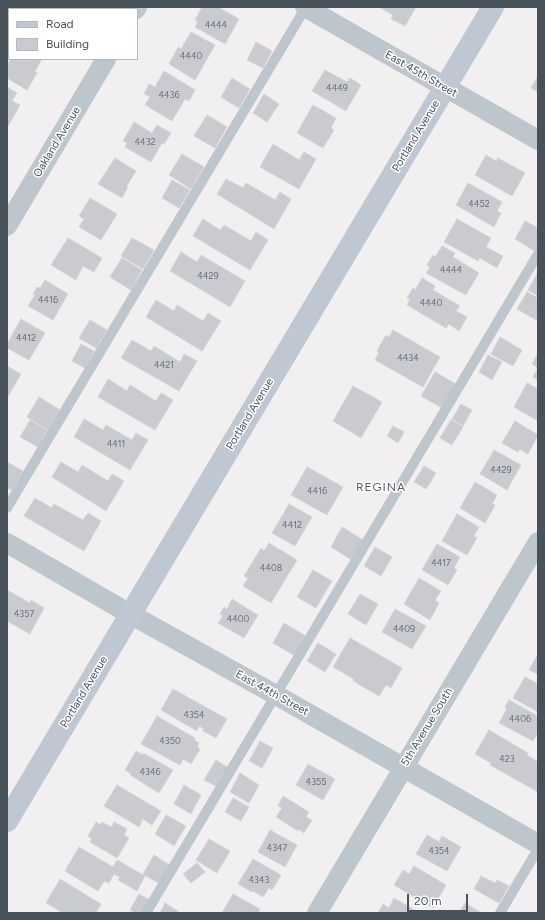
<!DOCTYPE html>
<style>
body{margin:0}
#map{position:relative;width:545px;height:920px;overflow:hidden;background:#f1efef;font-family:Figtree,sans-serif}
canvas{display:block}
.frame{position:absolute;inset:0;border:8px solid #48525b;pointer-events:none}
.legend{position:absolute;left:8px;top:8px;width:130px;height:52px;box-sizing:border-box;background:#fff;border:1px solid #b6babd;margin:0;padding:5px 7px;list-style:none;font-size:12px;color:#48525b}
.legend li{display:flex;align-items:center;gap:8px;height:20px}
.legend b{width:20px;border:1px solid #b6babd}
.scale{position:absolute;left:407px;top:894px;width:61px;height:18px;box-sizing:border-box;border:2px solid #48525b;border-top:0;padding-left:5px;font-size:12px;line-height:14px;white-space:nowrap;color:#48525b;-webkit-text-stroke:3px #fff;paint-order:stroke}
</style>
<div id="map">
<canvas width="545" height="920"></canvas>
<div class="frame"></div>
<ul class="legend">
<li><b style="height:5px;background:#bec7d2"></b>Road</li>
<li><b style="height:11px;background:#c9cbd1"></b>Building</li>
</ul>
<div class="scale">20 m</div>
</div>
<script>
const g = document.querySelector('canvas').getContext('2d');
g.lineJoin = 'round';
function fillPath(path, color) { g.fillStyle = color; g.fill(path, 'evenodd'); }
const toPath = rows => new Path2D(rows.map(r => 'M' + r).join(''));
function trace(path, color, width, dash) { g.strokeStyle = color; g.lineWidth = width; g.lineCap = dash ? 'butt' : 'round'; g.setLineDash(dash || []); g.stroke(path); }
function write(font, color, halo, rows, align = 'center') {
  g.font = font + ' Figtree,sans-serif'; g.lineWidth = 3; g.setLineDash([]); g.textBaseline = 'middle'; g.strokeStyle = halo; g.fillStyle = color; for (const [text, x, y, turn = 0] of rows) {
    g.save(); g.translate(x, y); g.rotate((+turn || 0) * Math.PI / 180); g.textAlign = isNaN(turn) ? turn : align; if (halo) g.strokeText(text, 0, 0); g.fillText(text, 0, 0); g.restore();
  }
}
const building = toPath([
 [68,7,78,7,77,9,71,9,68,7],
 [202,7,218,7,239,19,225,44,195,27,198,22,195,20,202,7],
 [379,7,416,7,405,26,391,19,393,15,379,7],
 [191,32,215,45,195,80,169,64,178,47,181,49,191,32],
 [256,42,272,51,263,68,247,60,256,42],
 [11,59,42,59,35,71,37,73,27,90,7,78,7,65,11,59],
 [325,70,347,82,350,78,361,85,346,111,312,91,325,70],
 [164,71,195,90,189,101,185,99,172,121,145,105,150,97,144,94,149,84,155,87,164,71],
 [538,76,538,92,531,88,538,76],
 [232,78,250,89,239,108,221,97,232,78],
 [7,87,17,93,12,101,20,105,7,128,7,87],
 [264,94,279,104,267,122,253,113,264,94],
 [313,105,336,118,331,128,334,130,323,148,297,133,313,105],
 [207,115,227,127,215,148,194,136,207,115],
 [134,122,152,133,157,125,171,133,164,144,162,143,151,162,125,147,127,143,123,141,134,122],
 [273,144,299,160,304,152,316,159,299,189,260,167,273,144],
 [182,154,204,167,191,189,169,175,182,154],
 [486,155,496,161,498,158,525,173,512,196,475,175,486,155],
 [115,158,136,171,126,187,128,187,122,198,98,184,115,158],
 [226,179,243,188,246,183,275,200,280,192,291,199,274,229,217,194,226,179],
 [172,180,190,190,179,208,162,198,172,180],
 [468,183,502,202,497,211,501,213,494,227,456,205,468,183],
 [90,198,117,214,101,240,79,227,84,219,79,216,90,198],
 [203,219,220,230,224,225,251,241,256,232,268,240,250,270,193,236,203,219],
 [457,219,491,238,486,247,503,256,497,268,480,258,478,261,444,242,457,219],
 [525,221,538,228,538,246,535,251,515,239,525,221],
 [68,238,102,258,94,272,83,266,76,280,51,265,68,238],
 [132,238,154,250,143,269,121,256,132,238],
 [442,246,455,253,453,257,479,273,466,295,426,273,430,267,427,265,433,255,435,257,442,246],
 [181,252,197,262,201,255,245,281,230,307,170,271,181,252],
 [122,258,142,270,131,290,110,277,122,258],
 [537,274,538,274,538,296,528,290,537,274],
 [422,278,435,286,433,290,460,306,456,311,467,317,459,331,449,324,446,328,407,305,410,300,407,298,413,288,415,290,422,278],
 [45,280,68,294,53,320,28,306,35,295,33,294,37,287,40,288,45,280],
 [527,292,538,298,538,321,517,309,527,292],
 [156,300,174,311,177,305,203,321,208,313,221,321,202,351,146,317,156,300],
 [21,319,45,333,29,360,7,348,7,344,21,319],
 [90,320,107,330,96,348,79,338,90,320],
 [393,330,440,357,423,387,375,360,379,352,377,351,386,335,389,337,393,330],
 [500,337,522,350,513,366,491,354,500,337],
 [132,340,151,351,154,346,180,362,184,354,197,361,179,391,121,358,132,340],
 [81,344,94,351,85,368,72,361,81,344],
 [538,353,538,380,533,377,538,368,532,364,538,353],
 [488,355,502,362,492,380,479,372,488,355],
 [7,366,21,374,7,398,7,366],
 [435,372,456,384,442,408,421,396,435,372],
 [108,379,127,391,130,385,156,401,161,393,173,400,155,430,98,397,108,379],
 [527,383,538,389,538,421,514,407,527,383],
 [353,386,382,402,361,438,333,421,353,386],
 [39,397,60,410,48,430,27,417,39,397],
 [461,404,472,410,463,426,452,419,461,404],
 [84,419,103,430,106,425,132,440,136,433,148,440,130,470,74,437,84,419],
 [30,420,47,430,38,447,20,437,30,420],
 [451,420,463,427,452,445,440,438,451,420],
 [515,421,538,435,528,454,520,449,518,452,502,443,515,421],
 [393,426,404,432,398,443,387,436,393,426],
 [494,450,521,465,507,490,480,474,494,450],
 [7,462,23,471,12,490,7,488,7,462],
 [61,462,78,472,82,465,108,481,112,474,124,481,106,511,52,477,61,462],
 [424,466,436,473,426,489,414,482,424,466],
 [307,467,343,487,327,515,291,495,307,467],
 [475,482,497,495,492,504,495,505,485,523,460,508,475,482],
 [35,498,52,508,54,504,83,520,88,513,101,521,84,551,24,516,35,498],
 [289,504,312,517,295,546,272,533,289,504],
 [457,514,479,527,474,536,477,538,467,555,442,541,457,514],
 [342,527,363,540,352,560,331,547,342,527],
 [269,543,297,560,271,603,243,586,248,578,244,576,261,548,264,551,269,543],
 [437,544,460,557,454,568,457,570,448,585,422,570,437,544],
 [375,547,392,557,381,576,364,566,375,547],
 [313,570,332,581,316,608,297,597,313,570],
 [419,578,441,591,435,600,439,603,430,620,404,604,419,578],
 [7,590,30,603,31,600,44,608,30,634,7,621,7,590],
 [360,594,378,604,366,625,348,614,360,594],
 [232,599,258,615,244,638,218,623,223,616,220,614,224,607,227,609,232,599],
 [395,609,426,626,412,649,382,632,395,609],
 [284,623,306,636,295,656,273,643,284,623],
 [350,638,402,668,391,688,386,685,379,696,353,681,354,679,333,667,350,638],
 [318,643,336,654,325,672,307,661,318,643],
 [538,654,538,674,529,670,538,654],
 [525,677,538,684,538,712,513,698,525,677],
 [173,689,227,719,216,738,203,731,204,729,199,726,197,731,161,710,173,689],
 [509,700,538,716,538,732,533,741,499,723,507,708,505,707,509,700],
 [157,716,195,738,194,740,199,743,197,747,200,749,191,764,183,759,180,765,141,744,157,716],
 [489,730,528,753,527,755,538,762,538,792,490,765,491,763,475,754,489,730],
 [260,741,273,748,262,768,249,761,260,741],
 [136,751,143,755,143,753,173,770,159,793,130,775,131,774,125,770,136,751],
 [216,760,229,768,218,787,204,780,216,760],
 [308,764,335,779,323,800,296,785,308,764],
 [240,773,259,785,249,803,230,792,240,773],
 [117,785,161,811,152,825,143,819,139,827,104,806,117,785],
 [184,785,201,795,191,814,174,804,184,785],
 [283,796,309,812,306,817,312,820,304,833,298,829,298,831,276,817,282,808,278,806,283,796],
 [233,798,249,807,241,821,225,812,233,798],
 [166,815,186,826,174,846,155,834,166,815],
 [96,822,100,825,102,822,111,827,114,822,127,829,124,835,129,838,117,858,90,842,92,839,88,836,96,822],
 [270,830,297,845,285,867,258,852,270,830],
 [427,835,439,842,442,836,461,847,447,871,416,854,427,835],
 [209,839,230,851,217,873,196,860,209,839],
 [79,847,113,867,117,860,145,876,137,891,118,880,120,877,114,874,109,883,104,881,98,891,65,871,79,847],
 [154,855,171,866,160,884,143,874,154,855],
 [253,859,281,875,272,890,269,888,263,897,253,891,252,892,238,884,253,859],
 [197,863,205,872,191,883,183,874,197,863],
 [414,866,446,885,433,908,394,885,403,870,409,874,414,866],
 [481,876,495,883,497,880,509,886,499,903,474,889,481,876],
 [60,879,101,904,96,913,63,913,46,903,60,879],
 [139,894,150,900,143,913,135,913,130,910,139,894],
 [233,894,260,909,258,913,222,913,233,894],
 [394,898,420,913,378,913,383,904,389,908,394,898],
 [165,903,178,911,177,913,160,913,165,903],
 [465,903,482,913,459,913,465,903]
]);
const lane = toPath([
 [7,508,306,7],
 [146,913,538,254],
 [500,913,538,849]
]);
const street = toPath([
 [305,7,538,140],
 [136,9,137,7],
 [7,226,106,59],
 [7,543,130,614,276,695,538,844],
 [317,913,538,542]
]);
const secondary = toPath([
 [7,821,493,7]
]);
const numberNames = [
 ["4444",216,25],
 ["4440",191,56],
 ["4449",337,88],
 ["4436",169,95],
 ["4432",145,142],
 ["4452",479,204],
 ["4444",451,270],
 ["4429",208,276],
 ["4416",48,300],
 ["4440",431,303],
 ["4412",26,338],
 ["4434",408,358],
 ["4421",164,365],
 ["4411",116,444],
 ["4429",501,470],
 ["4416",317,491],
 ["4412",292,525],
 ["4417",441,563],
 ["4408",271,568],
 ["4357",24,614],
 ["4400",238,619],
 ["4409",404,629],
 ["4354",194,715],
 ["4406",520,719],
 ["4350",170,741],
 ["423",507,759],
 ["4346",150,772],
 ["4355",316,782],
 ["4347",277,848],
 ["4354",439,851],
 ["4343",259,880]
];
const streetNames = [
 ["East 45th Street",421,74,30],
 ["Portland Avenue",416,136,-59],
 ["Oakland Avenue",57,142,-59],
 ["Portland Avenue",250,414,-59],
 ["Portland Avenue",84,692,-59],
 ["East 44th Street",272,693,29],
 ["5th Avenue South",427,727,-59]
];
const neighbourhoodNames = [
 ["REGINA",381,487]
];
fillPath(building, '#c9cbd1');
trace(building, '#d3d5da', 1);
trace(lane, '#bec6cd', 10);
trace(street, '#bec6cd', 20);
trace(secondary, '#bec7d2', 22);
write('9px', '#687078', null, numberNames);
write('11px', '#48525b', '#fff', streetNames);
g.letterSpacing = '1px';
write('12px', '#5c5f64', '#fff', neighbourhoodNames);
g.letterSpacing = '0px';
</script>
